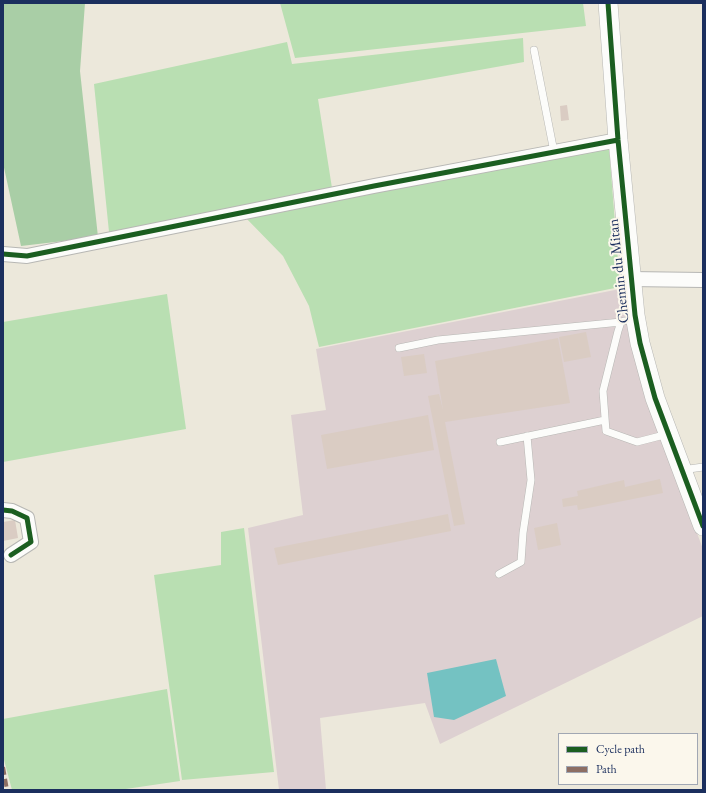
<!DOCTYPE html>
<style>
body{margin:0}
#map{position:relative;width:706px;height:793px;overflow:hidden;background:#ece8db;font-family:"EB Garamond",serif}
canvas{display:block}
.frame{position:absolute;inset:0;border:4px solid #1b2f5e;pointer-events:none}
.legend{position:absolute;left:558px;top:733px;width:140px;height:52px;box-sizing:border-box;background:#fbf7ec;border:1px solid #a1a7b3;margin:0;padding:5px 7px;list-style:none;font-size:12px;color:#1b2f5e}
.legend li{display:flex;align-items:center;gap:8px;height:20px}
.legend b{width:20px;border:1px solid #a1a7b3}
</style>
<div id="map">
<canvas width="706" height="793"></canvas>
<div class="frame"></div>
<ul class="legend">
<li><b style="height:5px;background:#1b5e20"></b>Cycle path</li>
<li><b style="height:5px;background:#8d6e63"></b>Path</li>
</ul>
</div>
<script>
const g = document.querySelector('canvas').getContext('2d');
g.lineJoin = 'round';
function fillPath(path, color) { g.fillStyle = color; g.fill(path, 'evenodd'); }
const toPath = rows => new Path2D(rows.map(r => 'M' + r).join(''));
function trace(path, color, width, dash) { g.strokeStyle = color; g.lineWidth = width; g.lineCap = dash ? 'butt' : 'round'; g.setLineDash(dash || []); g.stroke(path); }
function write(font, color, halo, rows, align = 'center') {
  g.font = font + ' "EB Garamond",serif'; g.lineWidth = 4; g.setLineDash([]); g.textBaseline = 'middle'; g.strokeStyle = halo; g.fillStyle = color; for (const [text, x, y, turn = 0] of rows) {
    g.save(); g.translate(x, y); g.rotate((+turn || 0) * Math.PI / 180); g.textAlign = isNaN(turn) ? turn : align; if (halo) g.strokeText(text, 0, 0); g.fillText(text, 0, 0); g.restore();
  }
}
const industrial = toPath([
 [620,289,650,408,703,549,703,616,440,744,425,703,320,718,326,790,279,790,248,528,303,515,291,415,326,410,316,349]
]);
const green = toPath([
 [280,3,583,3,586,26,295,58],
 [523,38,524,62,318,99,332,188,109,232,94,84,287,42,292,64],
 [609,147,620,287,319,347,309,306,283,256,244,216],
 [167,294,186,429,3,462,3,322],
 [244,528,274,772,182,780,154,575,221,565,221,532],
 [167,689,180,781,119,790,12,790,3,756,3,719]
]);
const forest = toPath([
 [3,3,85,3,80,71,98,237,21,246,3,163]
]);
const water = toPath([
 [496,659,506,696,454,720,434,717,427,673]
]);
const building = toPath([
 [567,105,569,120,561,121,560,106],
 [586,332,591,357,564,362,559,337],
 [558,338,570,403,445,422,465,524,454,526,428,396,439,394,443,410,435,361],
 [424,354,427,373,404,376,401,357],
 [428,415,434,450,327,469,321,435],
 [660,479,663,493,578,510,577,505,563,507,562,499,578,496,577,491,624,480,625,487],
 [448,514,451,531,278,565,274,548],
 [15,520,18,538,3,541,3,522],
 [557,523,561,545,538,550,534,528]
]);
const lane = toPath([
 [534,50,554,152],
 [624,321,621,322,618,331,603,391,606,431,637,442,668,434],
 [399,348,438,340,621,322],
 [500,442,605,420],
 [682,470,703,467],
 [499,574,521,562,523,533,531,480,527,436]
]);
const street = toPath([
 [3,254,27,256,374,186,618,140],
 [630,279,703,280],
 [3,510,12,511,27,518,31,542,11,555]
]);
const secondary = toPath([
 [608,3,618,140,635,315,640,343,655,398,703,526]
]);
const quiet = toPath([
 [3,767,7,790]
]);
const cycleway = toPath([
 [608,3,618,140,635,315,640,343,655,398,703,526],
 [3,254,27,256,374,186,618,140],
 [3,510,12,511,27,518,31,542,11,555]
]);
const streetNames = [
 ["Chemin du Mitan",619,271,-96]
];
fillPath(industrial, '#ddd0d1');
fillPath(green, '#b9dfb2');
fillPath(forest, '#a9cea6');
fillPath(water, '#74c2c2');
fillPath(building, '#daccc3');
trace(lane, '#b7b7b4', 8);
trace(street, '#b7b7b4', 16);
trace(secondary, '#b7b7b4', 20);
trace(lane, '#fcfcfa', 7);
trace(street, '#fcfcfa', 14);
trace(secondary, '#fcfcfa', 19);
trace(quiet, '#8d6e63', 4, [8, 4]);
trace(cycleway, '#1b5e20', 5);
write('15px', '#1b2f5e', '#fbf7ec', streetNames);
</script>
